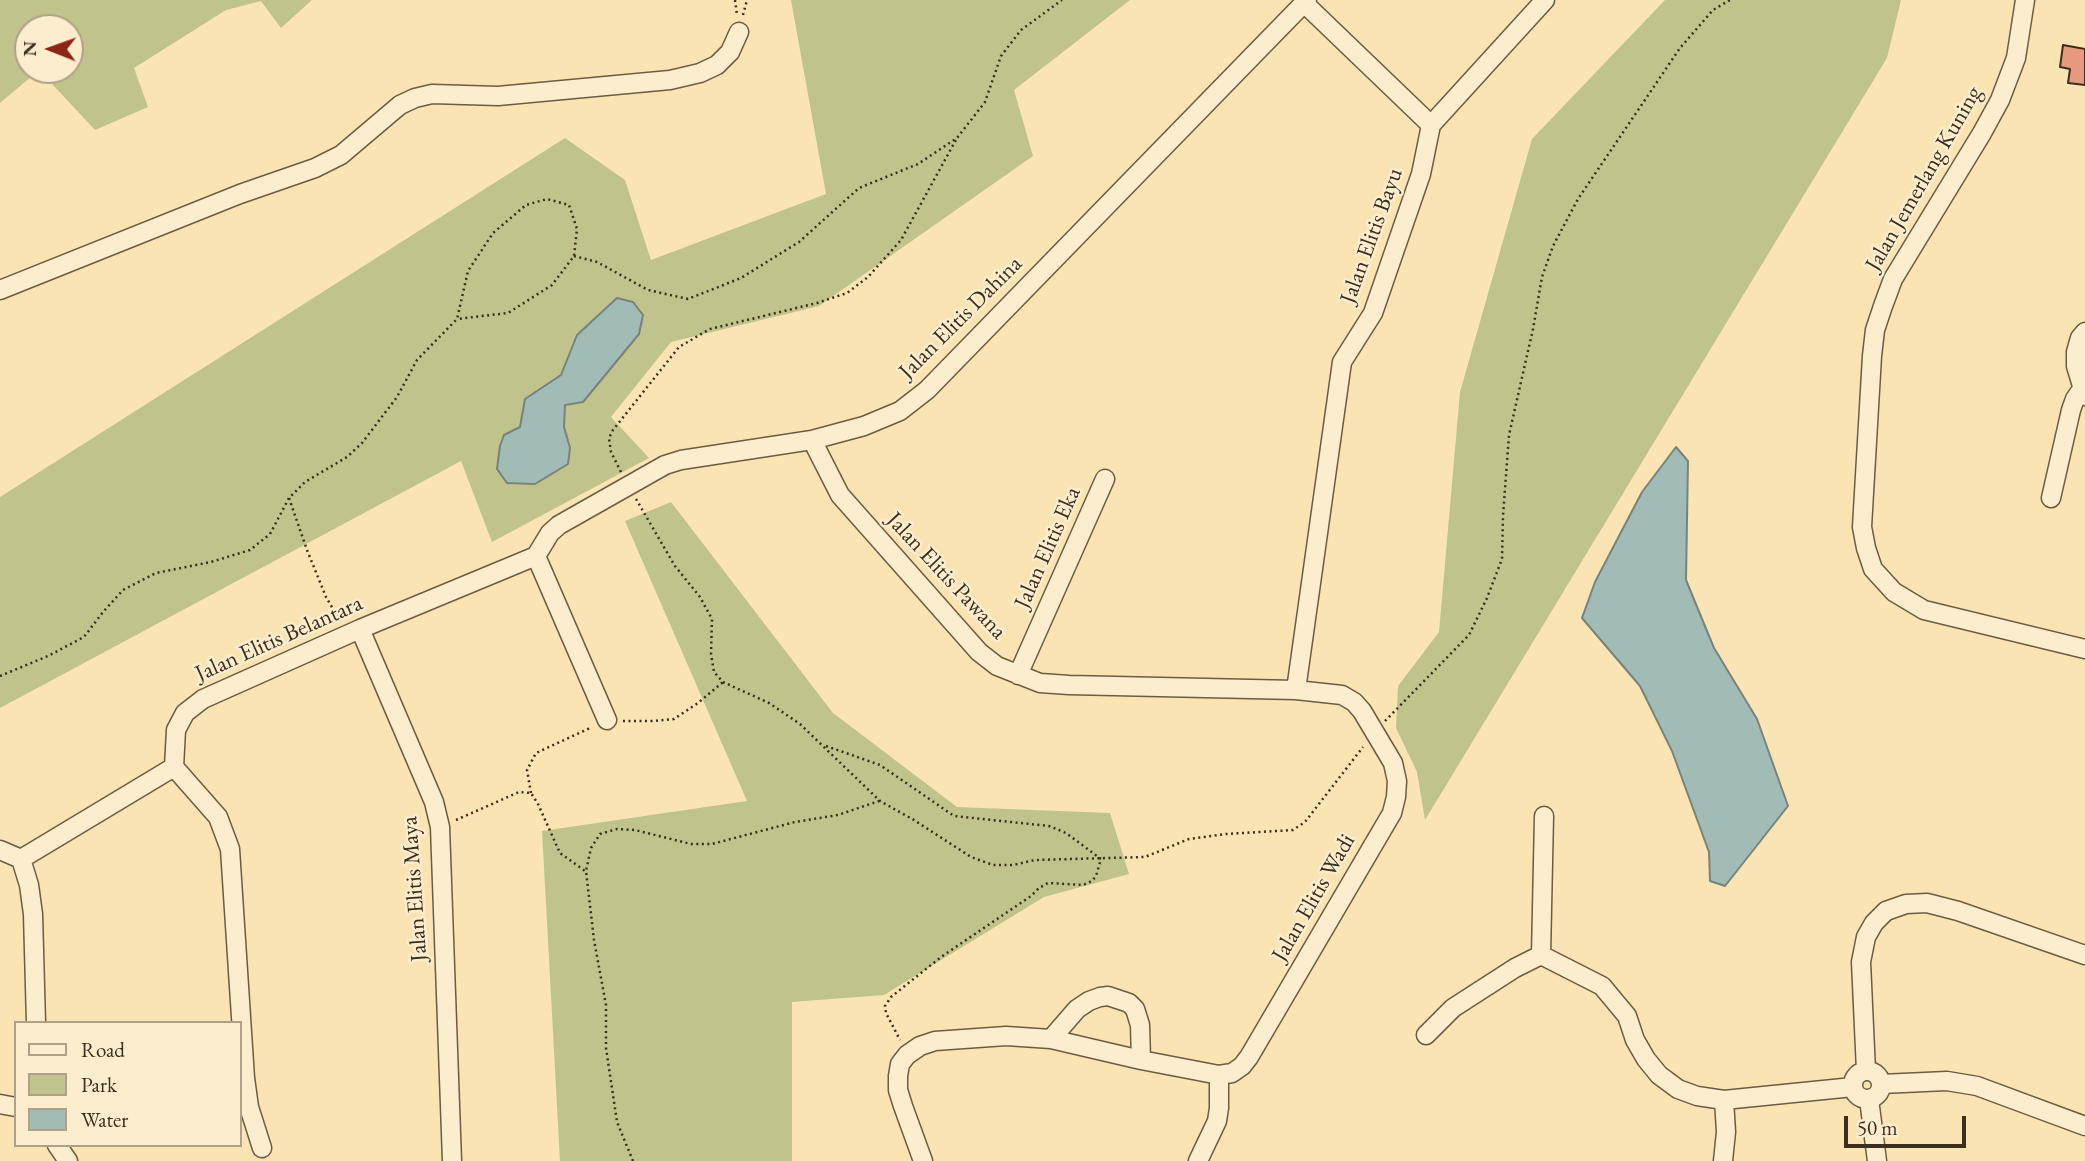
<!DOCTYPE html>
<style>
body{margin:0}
#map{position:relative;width:2085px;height:1161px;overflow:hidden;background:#fae4b4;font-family:"EB Garamond",serif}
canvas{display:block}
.legend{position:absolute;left:14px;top:1021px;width:228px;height:126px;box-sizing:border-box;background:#fcedce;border:2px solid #afa187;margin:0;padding:9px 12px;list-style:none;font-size:21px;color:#3c2e1d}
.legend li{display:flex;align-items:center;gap:14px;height:35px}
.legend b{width:35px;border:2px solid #afa187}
.north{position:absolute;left:14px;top:14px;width:70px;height:70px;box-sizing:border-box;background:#fcedce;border:2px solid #afa187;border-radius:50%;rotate:271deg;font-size:19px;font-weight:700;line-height:28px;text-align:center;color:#3c2e1d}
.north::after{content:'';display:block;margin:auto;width:24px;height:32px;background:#8f2418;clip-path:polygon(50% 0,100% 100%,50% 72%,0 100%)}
.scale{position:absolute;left:1844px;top:1116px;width:122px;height:32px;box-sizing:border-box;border:4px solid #3c2e1d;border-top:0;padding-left:9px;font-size:21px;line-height:24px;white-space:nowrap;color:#3c2e1d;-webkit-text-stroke:5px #fcedce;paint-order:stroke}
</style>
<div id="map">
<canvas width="2085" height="1161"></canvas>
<ul class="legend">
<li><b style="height:9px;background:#fcedce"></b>Road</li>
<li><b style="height:19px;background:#c0c48c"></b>Park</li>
<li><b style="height:19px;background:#a1bcb6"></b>Water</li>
</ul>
<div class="north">N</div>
<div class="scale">50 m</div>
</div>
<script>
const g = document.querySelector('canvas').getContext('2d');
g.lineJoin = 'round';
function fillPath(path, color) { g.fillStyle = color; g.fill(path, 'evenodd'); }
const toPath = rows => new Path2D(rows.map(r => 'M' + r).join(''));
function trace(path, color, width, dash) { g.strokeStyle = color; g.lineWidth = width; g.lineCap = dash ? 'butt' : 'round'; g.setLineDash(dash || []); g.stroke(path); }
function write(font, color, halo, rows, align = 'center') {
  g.font = font + ' "EB Garamond",serif'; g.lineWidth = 5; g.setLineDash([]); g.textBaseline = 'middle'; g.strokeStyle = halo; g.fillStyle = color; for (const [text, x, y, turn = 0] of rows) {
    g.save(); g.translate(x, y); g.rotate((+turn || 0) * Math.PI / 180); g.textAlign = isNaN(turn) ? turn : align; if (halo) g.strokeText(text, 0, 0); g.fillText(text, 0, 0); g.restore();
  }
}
const green = toPath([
 [0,0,312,0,281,28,261,1,226,10,134,68,148,107,95,130,39,70,70,70,70,28,28,28,28,70,39,70,0,103],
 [791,0,1130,0,1014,90,1033,156,819,306,671,342,611,417,649,458,492,542,461,461,0,708,0,497,565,138,625,180,651,260,826,194],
 [1665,0,1901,0,1887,58,1425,820,1417,772,1396,728,1398,686,1439,632,1460,392,1532,139],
 [671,502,833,713,957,807,1110,813,1129,874,1044,897,884,995,792,1002,792,1161,560,1161,542,831,747,801,625,521]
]);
const water = toPath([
 [617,298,633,302,643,315,639,334,583,402,565,405,564,427,570,448,568,464,535,484,507,483,497,469,500,446,504,435,520,427,525,399,561,375,577,335,617,298],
 [1676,447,1688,461,1686,580,1714,648,1757,719,1788,806,1725,886,1710,881,1709,852,1672,751,1640,686,1582,618,1595,582,1642,492,1676,447]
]);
const building = toPath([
 [2063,45,2085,49,2085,85,2068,83,2070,69,2060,67,2063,45]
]);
const path = toPath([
 [735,0,737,15],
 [743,15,747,0],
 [574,256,597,262,648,290,688,299,741,278,799,242,859,188,918,164,957,138,985,102,1001,56,1021,30,1062,0],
 [621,472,611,452,609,438,613,430,679,347,710,329,817,303,847,293,868,277,901,240,957,138],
 [289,498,307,550,326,597,340,621],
 [636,499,675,566,700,597,712,619,711,654,714,672,723,682,769,703,800,724,880,801,914,820,971,857,993,865,1013,865,1035,860,1145,857,1189,839,1226,834,1293,830,1305,822,1363,747],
 [0,676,48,656,84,637,103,612,123,590,156,573,211,562,250,550,270,534,289,498,305,482,347,457,362,443,397,397,417,360,457,319,468,271,493,233,526,205,547,199,569,205,577,229,574,256,552,285,508,313,457,319],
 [623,721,654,721,674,719,698,703,723,682],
 [1385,721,1469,635,1487,598,1502,559,1503,516,1509,435,1533,329,1542,277,1553,246,1578,199,1680,48,1713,10,1730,0],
 [826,746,880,765,954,816,1049,826,1066,833,1101,859,1096,876,1092,881,1083,885,1048,883,1039,888,1031,896,941,957,891,997,885,1006,886,1013,900,1040],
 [531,793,527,770,536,753,590,728],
 [456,820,519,792,531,793,538,804,560,853,585,871],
 [633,1161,617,1122,606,1048,606,1005,594,940,586,871,591,848,600,834,617,829,635,830,691,844,712,844,795,822,838,815,879,801]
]);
const minor = toPath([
 [2025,0,2016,58,2000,100,1982,133,1893,279,1883,306,1875,330,1872,356,1862,527,1866,548,1873,569,1894,592,1924,610,2085,649],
 [1304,3,1431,125],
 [0,290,240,194,315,168,341,155,400,105,415,98,432,94,498,96,670,80,700,73,717,65,730,52,739,32],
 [2085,332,2080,338,2076,352,2076,366,2085,396],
 [812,440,840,495,979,652,997,666,1040,683,1069,685,1296,690,1342,695,1354,702,1362,711,1393,763,1397,781,1396,797,1392,813,1249,1057,1242,1066,1232,1073,1219,1075,1219,1108,1217,1121,1198,1161],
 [2051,498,2071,410,2075,399,2082,389],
 [536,556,550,533,559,525,665,465,681,460,812,440,864,426,900,411,927,390,1307,0],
 [536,556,607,720],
 [360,629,434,802,440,827,452,1161],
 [1018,675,1105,479],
 [1296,690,1342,362,1373,313,1421,174,1431,125,1545,0],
 [174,767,218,817,230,849,245,1078,249,1107,262,1148],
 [0,850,21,859],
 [21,859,174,767,176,730,185,713,203,699,360,629,536,556],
 [21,859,29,885,33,914,36,1023],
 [1541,955,1602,986,1627,1016,1635,1040,1646,1059,1659,1075,1678,1089,1697,1096,1724,1100,1853,1087],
 [1541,955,1544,816],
 [1426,1035,1453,1008,1515,968,1541,955],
 [1051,1039,1077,1009,1089,1001,1100,997,1108,996,1129,1003,1135,1009,1140,1025,1141,1060],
 '1853 1085a14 14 0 1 1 28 0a14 14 0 1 1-28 0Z',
 [1866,1071,1861,962,1866,937,1874,923,1886,911,1906,904,1927,903,1958,911,2085,955],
 [1881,1084,1947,1081,1977,1086,2085,1126],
 [1869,1099,1877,1161],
 [0,1104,16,1107],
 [57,1145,68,1161],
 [923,1161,903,1106,898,1090,898,1076,900,1064,907,1055,920,1046,935,1041,1006,1036,1051,1039,1141,1060,1219,1075],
 [1723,1161,1726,1132,1724,1100]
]);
const streetNames = [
 ["Jalan Jemerlang Kuning",1924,179,-60],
 ["Jalan Elitis Bayu",1372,236,-70],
 ["Jalan Elitis Dahina",961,318,-45],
 ["Jalan Elitis Eka",1048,548,-66],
 ["Jalan Elitis Pawana",946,576,47],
 ["Jalan Elitis Belantara",279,639,-24],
 ["Jalan Elitis Maya",415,889,-94],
 ["Jalan Elitis Wadi",1314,898,-60]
];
fillPath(green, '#c0c48c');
fillPath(water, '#a1bcb6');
trace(water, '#798379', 2);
fillPath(building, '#e79a7f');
trace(building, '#3c2e1d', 2);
trace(minor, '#6c5c43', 21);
trace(path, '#3c2e1d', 2.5, [2, 3.5]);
trace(minor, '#fcedce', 18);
write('23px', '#3c2e1d', '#fcedce', streetNames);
</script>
